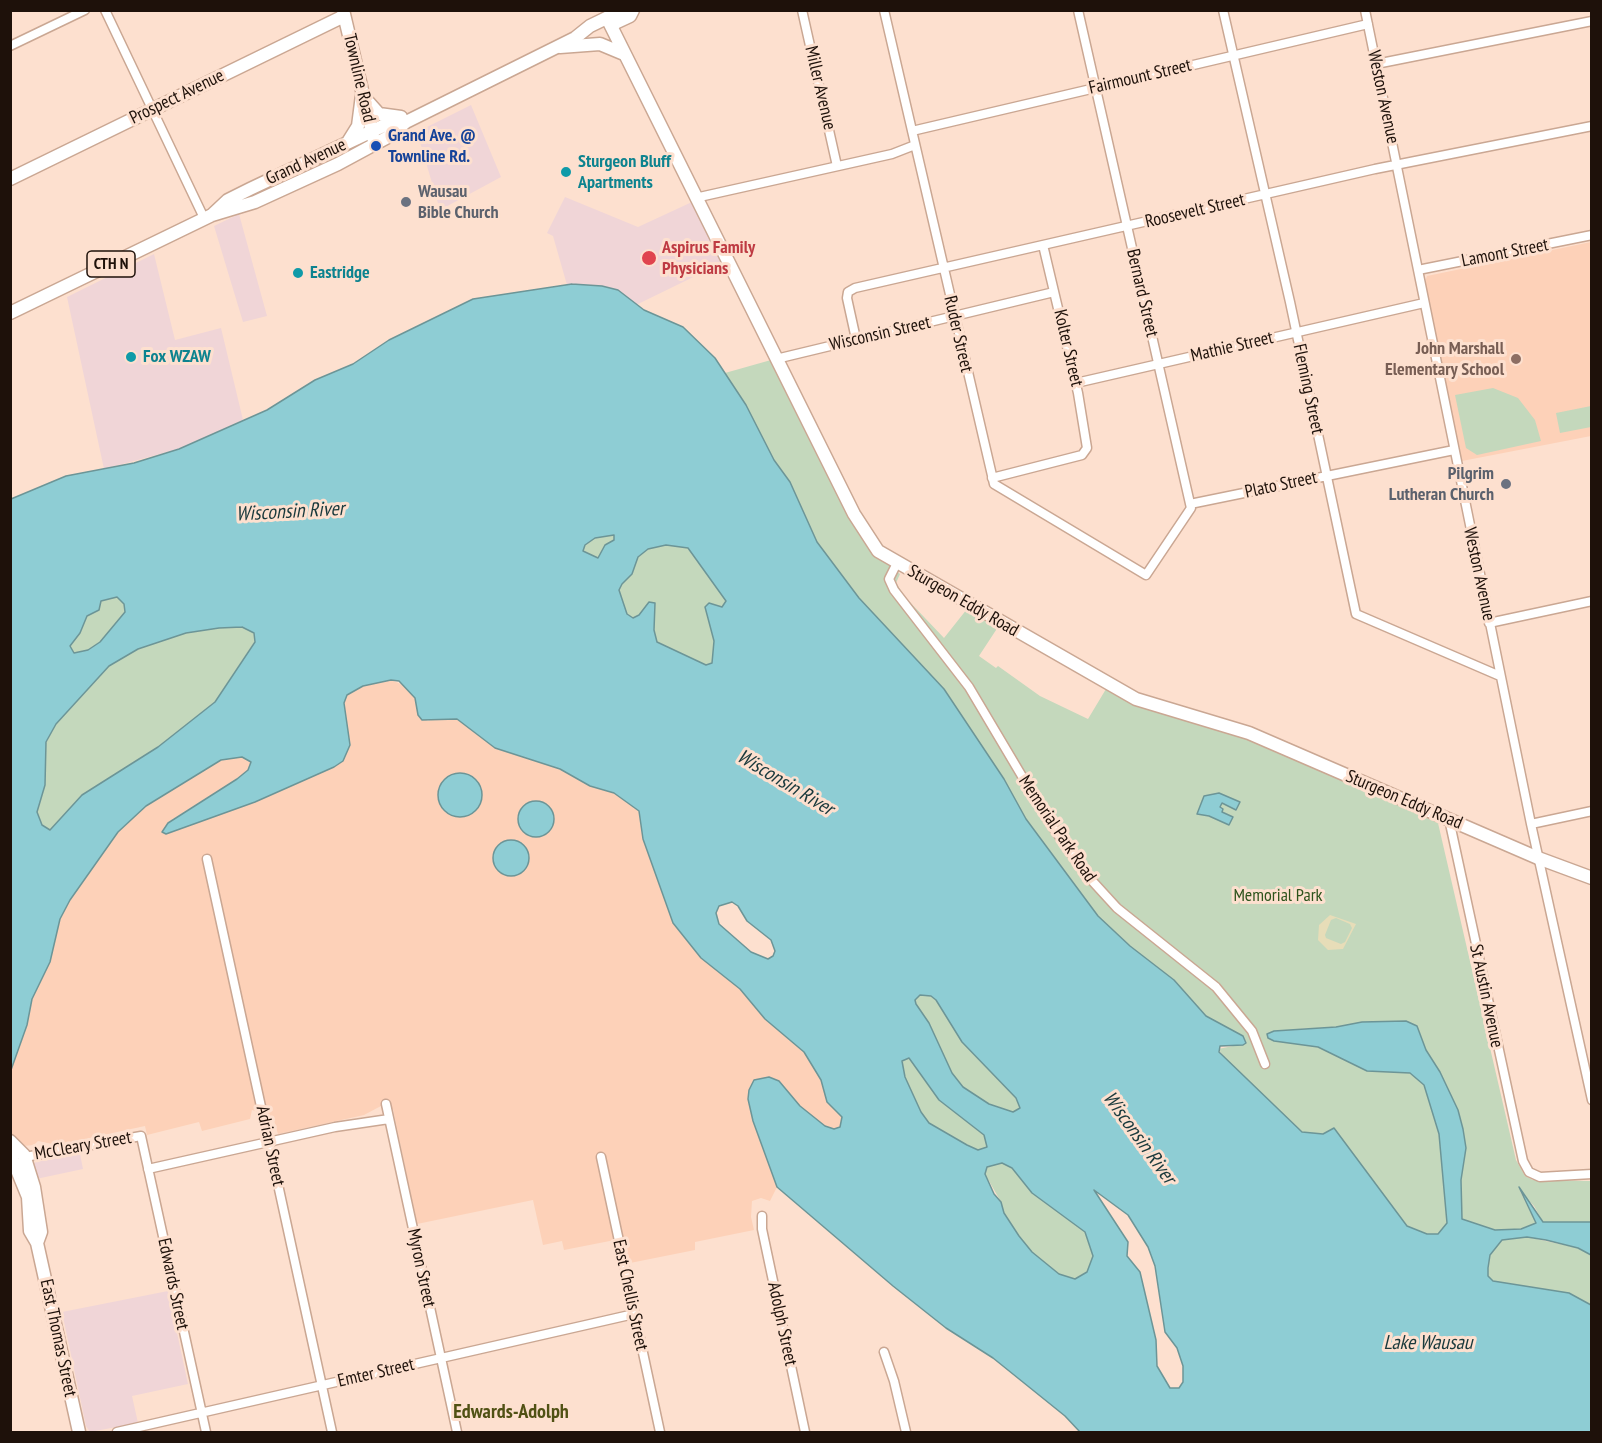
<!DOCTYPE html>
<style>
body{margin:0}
#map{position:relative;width:1602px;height:1443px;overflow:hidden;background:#fde0cf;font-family:"PT Sans Narrow",sans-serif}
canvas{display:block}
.frame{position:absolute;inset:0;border:12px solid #1e110a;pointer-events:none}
</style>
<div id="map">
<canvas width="1602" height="1443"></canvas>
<div class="frame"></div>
</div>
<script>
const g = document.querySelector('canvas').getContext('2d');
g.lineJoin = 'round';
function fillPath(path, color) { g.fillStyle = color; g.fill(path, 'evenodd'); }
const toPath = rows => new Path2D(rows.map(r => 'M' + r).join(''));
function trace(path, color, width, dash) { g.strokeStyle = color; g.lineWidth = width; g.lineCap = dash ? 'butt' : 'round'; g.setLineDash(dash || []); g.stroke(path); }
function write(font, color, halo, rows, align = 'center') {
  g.font = font + ' "PT Sans Narrow",sans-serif'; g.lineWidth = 6; g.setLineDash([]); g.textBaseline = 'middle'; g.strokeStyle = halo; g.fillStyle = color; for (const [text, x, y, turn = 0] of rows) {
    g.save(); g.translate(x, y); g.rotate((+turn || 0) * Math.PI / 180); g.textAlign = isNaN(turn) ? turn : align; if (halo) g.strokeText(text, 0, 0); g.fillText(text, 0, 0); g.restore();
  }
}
const commercial = toPath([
 [471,105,501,177,440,210,417,132],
 [565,197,638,227,692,202,722,263,636,305,618,290,602,286,567,285,553,236,547,233],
 [239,214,267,316,243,322,214,226],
 [154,254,175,340,221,328,243,420,179,449,104,469,67,297],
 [80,1154,83,1169,36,1179,32,1165,36,1162],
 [168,1291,188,1384,132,1396,138,1423,90,1432,86,1426,62,1312]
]);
const built = toPath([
 [1591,242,1591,436,1462,461,1425,282,1427,276],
 [391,680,408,687,416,698,418,715,428,721,440,717,457,719,495,748,560,769,590,786,614,793,639,811,643,839,673,923,701,958,740,989,765,1019,804,1052,821,1080,827,1102,843,1118,841,1127,834,1129,824,1126,800,1106,779,1081,749,1090,753,1121,777,1187,770,1201,761,1198,752,1201,751,1217,754,1230,695,1242,695,1250,630,1263,625,1238,564,1250,562,1241,543,1245,533,1200,417,1224,393,1109,381,1106,364,1115,278,1134,273,1117,252,1110,250,1119,202,1131,199,1122,147,1135,145,1126,57,1145,38,1141,34,1145,23,1146,11,1134,10,1070,27,1025,32,999,50,962,60,919,70,900,118,832,146,806,221,760,242,757,251,762,248,770,237,779,168,822,163,832,166,834,255,802,334,767,350,745,344,703,347,695,363,686]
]);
const green = toPath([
 [771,360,857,530,870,548,900,574,896,583,905,597,944,638,967,609,998,627,979,656,996,668,998,666,1040,696,1088,719,1106,689,1143,707,1235,733,1438,823,1516,1160,1525,1176,1533,1180,1591,1181,1591,1222,1543,1222,1534,1206,1520,1191,1536,1223,1521,1229,1495,1230,1462,1219,1461,1180,1466,1148,1463,1129,1458,1110,1440,1072,1426,1050,1417,1026,1406,1021,1362,1022,1336,1027,1299,1029,1298,1044,1318,1047,1367,1071,1410,1073,1424,1085,1439,1134,1447,1224,1438,1234,1427,1234,1407,1226,1334,1129,1323,1134,1302,1132,1229,1063,1218,1049,1243,1044,1246,1042,1243,1036,1206,1016,1174,980,1130,946,1098,916,1026,819,1004,779,944,689,859,598,817,542,790,482,774,460,746,405,725,373],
 [1493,388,1518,398,1535,420,1541,441,1477,455,1466,448,1455,395],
 [1591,406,1591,427,1560,433,1556,413],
 [614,535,614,540,605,545,598,558,583,551,585,545,595,538],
 [666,545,688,548,726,601,723,608,705,607,714,641,712,663,706,665,657,642,654,630,655,603,649,602,639,615,633,618,627,614,619,590,622,584,632,574,637,558,648,549],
 [117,597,124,604,125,612,100,642,88,650,75,653,69,647,80,633,87,616,99,610,101,601],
 [242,627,254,633,255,641,215,702,158,747,82,795,50,830,42,825,37,812,45,785,46,743,56,724,109,666,138,649,186,633,219,628],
 [919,995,931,996,936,1000,962,1042,1016,1098,1021,1108,1014,1112,989,1104,963,1087,952,1073,929,1023,916,1004,915,1000],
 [909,1058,939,1100,984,1135,987,1147,978,1150,967,1145,929,1123,921,1112,905,1077,902,1060],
 [1002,1163,1012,1168,1032,1193,1085,1232,1093,1256,1087,1272,1075,1279,1059,1274,1032,1252,1019,1236,1004,1213,1001,1202,985,1174,987,1167],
 [1527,1237,1578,1248,1591,1255,1591,1305,1569,1293,1493,1281,1488,1276,1488,1268,1490,1255,1496,1245,1502,1240]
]);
const sand = toPath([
 [1330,915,1356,924,1343,949,1328,950,1318,940,1319,925],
 [1336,918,1350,924,1352,928,1345,942,1341,944,1326,938,1325,935,1331,920]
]);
const water = toPath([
 [572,284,602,286,618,290,644,310,683,327,715,358,746,405,774,460,790,482,817,542,859,598,944,689,1004,779,1026,819,1098,916,1130,946,1174,980,1206,1016,1243,1036,1246,1043,1243,1045,1220,1046,1219,1052,1302,1132,1323,1134,1334,1128,1407,1226,1427,1234,1438,1234,1447,1223,1439,1134,1424,1085,1410,1073,1367,1071,1318,1047,1274,1041,1268,1038,1267,1034,1274,1031,1336,1027,1362,1022,1406,1021,1417,1026,1426,1050,1440,1072,1458,1110,1463,1129,1466,1148,1461,1180,1462,1219,1495,1230,1521,1229,1536,1223,1519,1187,1543,1222,1591,1222,1591,1255,1578,1248,1546,1240,1527,1237,1502,1240,1490,1255,1488,1268,1488,1276,1493,1281,1569,1293,1591,1305,1591,1432,1080,1432,1065,1416,993,1358,946,1328,893,1286,777,1187,753,1121,748,1099,749,1090,754,1080,769,1077,779,1081,800,1106,825,1126,834,1129,840,1127,842,1117,827,1102,821,1080,804,1052,765,1019,740,989,701,958,673,923,643,839,639,811,614,793,590,786,560,769,495,748,457,719,422,720,418,715,415,698,399,681,391,680,363,686,347,695,344,703,350,745,343,761,334,767,255,802,166,834,162,832,168,823,237,779,248,770,251,762,242,757,221,760,146,806,118,832,70,900,60,919,50,962,32,999,27,1025,11,1070,11,499,66,476,134,463,179,449,267,410,315,380,353,364,389,340,473,299,572,284],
 [614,535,614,540,605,545,598,558,583,551,585,545,595,538,614,535],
 [666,545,688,548,726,601,722,607,709,603,705,607,714,641,712,663,706,665,657,642,654,630,655,603,649,602,639,615,633,618,627,614,619,590,622,584,632,574,638,557,648,549,666,545],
 [117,597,124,604,125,612,100,642,88,650,74,653,70,646,80,633,87,616,99,610,101,601,117,597],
 [242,627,254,633,255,642,215,702,158,747,82,795,50,830,42,825,37,812,45,785,46,742,56,724,109,666,138,649,186,633,219,628,242,627],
 [732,902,738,906,747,921,771,940,775,951,773,956,768,959,751,952,719,924,716,913,719,906,732,902],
 [920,995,931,996,936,1000,962,1042,1016,1098,1020,1108,1013,1112,989,1104,963,1087,952,1073,929,1023,916,1004,915,1000,920,995],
 [909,1058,939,1100,984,1135,987,1147,978,1150,967,1145,929,1123,921,1112,905,1077,902,1061,909,1058],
 [1002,1163,1012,1168,1032,1193,1085,1232,1093,1256,1087,1272,1075,1279,1059,1274,1032,1252,1019,1236,1004,1213,1001,1202,994,1194,985,1174,987,1167,1002,1163],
 [1094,1190,1128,1215,1148,1247,1155,1266,1165,1332,1177,1348,1183,1366,1183,1382,1179,1388,1170,1388,1157,1366,1156,1340,1140,1272,1127,1256,1128,1242,1094,1190],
 '438 795a22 22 0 1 1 44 0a22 22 0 1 1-44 0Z',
 [1219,793,1240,802,1236,810,1222,803,1220,807,1223,809,1222,812,1233,817,1229,825,1209,816,1197,814,1204,796,1219,793],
 '518 819a18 18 0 1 1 36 0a18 18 0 1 1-36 0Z',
 '493 858a18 18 0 1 1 36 0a18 18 0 1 1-36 0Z'
]);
const street = toPath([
 [105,10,204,218],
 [802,10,837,166],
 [884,10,994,484,1146,575,1191,508,1078,10],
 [1223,10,1290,302,1356,614,1500,676],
 [1365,10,1531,824,1592,1100],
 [10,46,85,10],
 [1376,64,1592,21],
 [912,131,1368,24],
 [695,198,892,154,915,145],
 [1418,270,1592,235],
 [856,339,847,298,848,292,855,288,1375,169,1592,126],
 [776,359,1054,292],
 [1076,383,1424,303],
 [992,478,1082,455,1087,448,1078,393,1043,245],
 [1190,504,1454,450],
 [897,563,889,579,894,590,969,687,1048,820,1085,873,1117,908,1216,987,1252,1031,1265,1064],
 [1489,623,1592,601],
 [1449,819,1523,1161,1529,1172,1540,1177,1592,1174],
 [1531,824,1592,811],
 [207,859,332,1432],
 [386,1104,457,1432],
 [25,1157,141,1136,206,1432],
 [601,1157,660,1432],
 [148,1169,335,1127,389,1119],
 [762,1216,762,1229,805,1432],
 [884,1352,894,1381,906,1432],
 [117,1432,634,1314]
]);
const secondary = toPath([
 [343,10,374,141],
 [607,18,854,514,878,551,1136,699,1249,733,1538,858,1592,878],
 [560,47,600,44,624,54],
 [10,179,344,16],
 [10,1141,24,1155,34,1187,41,1232,37,1243],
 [10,1153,28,1197,30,1231,37,1243,79,1432]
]);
const primary = toPath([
 [615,23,630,16,633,10],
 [362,95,379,114,401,117],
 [348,142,358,126,362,95],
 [212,215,228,200,250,189,385,125,406,122],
 [10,313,212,215,255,202,338,164,388,137,406,122,575,38,590,26,623,10]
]);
const markers = [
 [376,146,6,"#1a4fb4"],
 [566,172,6,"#0f9aa8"],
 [406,202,6,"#6b7280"],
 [649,258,8,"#e0444e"],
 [298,273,6,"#0f9aa8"],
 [131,357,6,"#0f9aa8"],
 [1516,359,6,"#8d6e63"],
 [1506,484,6,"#6b7280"]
];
const shields = [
 [111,264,48]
];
const shieldNames = [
 ["CTH N",111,264]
];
const streetNames = [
 ["Fairmount Street",1140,77,-13],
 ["Townline Road",359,78,77],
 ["Miller Avenue",820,88,77],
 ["Prospect Avenue",177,97,-26],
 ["Weston Avenue",1383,97,78],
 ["Grand Avenue",306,162,-25],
 ["Roosevelt Street",1195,211,-13],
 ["Lamont Street",1505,253,-11],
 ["Bernard Street",1142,293,77],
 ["Wisconsin Street",880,334,-13],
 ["Ruder Street",958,334,77],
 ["Mathie Street",1232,347,-13],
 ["Kolter Street",1068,348,77],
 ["Fleming Street",1308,389,78],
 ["Plato Street",1281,485,-12],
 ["Weston Avenue",1479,574,78],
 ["Sturgeon Eddy Road",963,601,30],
 ["Sturgeon Eddy Road",1404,800,23],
 ["Memorial Park Road",1057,829,56],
 ["St Austin Avenue",1486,996,78],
 ["McCleary Street",83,1146,-10],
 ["Adrian Street",270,1146,78],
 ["Myron Street",421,1268,78],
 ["Edwards Street",173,1284,78],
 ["East Chellis Street",630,1295,78],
 ["Adolph Street",782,1324,78],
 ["East Thomas Street",58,1338,78],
 ["Emter Street",376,1373,-13]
];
const transitNames = [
 ["Grand Ave. @",388,136],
 ["Townline Rd.",388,157]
];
const cultureNames = [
 ["Sturgeon Bluff",578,162],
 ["Apartments",578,183],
 ["Eastridge",310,273],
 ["Fox WZAW",143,357]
];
const worshipNames = [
 ["Wausau",418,192],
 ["Bible Church",418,213],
 ["Pilgrim",1494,474,"right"],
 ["Lutheran Church",1494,495,"right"]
];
const healthNames = [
 ["Aspirus Family",662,248],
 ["Physicians",662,269]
];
const educationNames = [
 ["John Marshall",1504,349],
 ["Elementary School",1504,370]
];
const parkNames = [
 ["Memorial Park",1278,896]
];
const waterNames = [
 ["Wisconsin River",290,512,-3],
 ["Wisconsin River",785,783,31],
 ["Wisconsin River",1139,1138,54],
 ["Lake Wausau",1428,1343]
];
const neighbourhoodNames = [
 ["Edwards-Adolph",511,1412]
];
fillPath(commercial, '#f0d5d7');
fillPath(built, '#fdd1b8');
fillPath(green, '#c4d8bc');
fillPath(sand, '#e7ddb8');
fillPath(water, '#8ecdd4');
trace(water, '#6c9597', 1.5);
trace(street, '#caa793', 11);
trace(secondary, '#caa793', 15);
trace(primary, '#caa793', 15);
trace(street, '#fff', 8);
trace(secondary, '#fff', 12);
trace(primary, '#fff', 12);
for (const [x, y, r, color] of markers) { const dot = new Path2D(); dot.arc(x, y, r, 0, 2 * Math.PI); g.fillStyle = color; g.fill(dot); trace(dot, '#fde0cf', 2); }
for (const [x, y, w] of shields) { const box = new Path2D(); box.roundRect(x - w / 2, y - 13, w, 26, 4.5); g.fillStyle = '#fde0cf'; g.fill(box); trace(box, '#1e110a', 1.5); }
write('bold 16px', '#1e110a', null, shieldNames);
write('18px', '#1e110a', '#fde0cf', streetNames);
write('bold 18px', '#164399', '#fde0cf', transitNames, 'left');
write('bold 18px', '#0d838f', '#fde0cf', cultureNames, 'left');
write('bold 18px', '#5b616d', '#fde0cf', worshipNames, 'left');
write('bold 18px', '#be3a42', '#fde0cf', healthNames, 'left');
write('bold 18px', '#785e54', '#fde0cf', educationNames, 'right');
write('18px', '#2d531c', '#fde0cf', parkNames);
write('italic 20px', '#19393c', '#fde0cf', waterNames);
write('bold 20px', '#505114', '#fde0cf', neighbourhoodNames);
</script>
